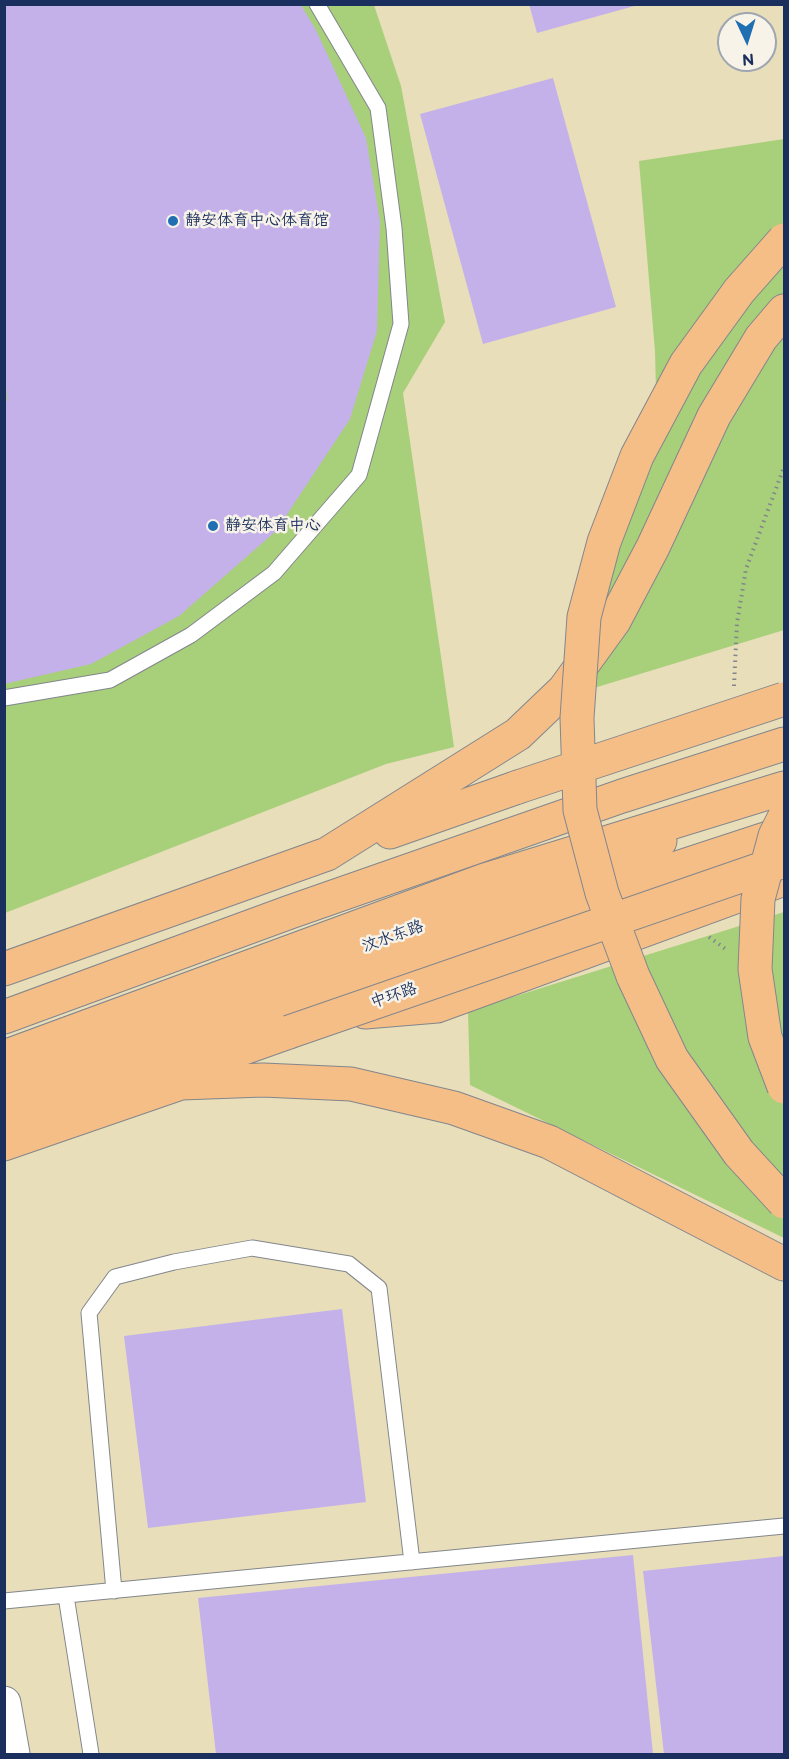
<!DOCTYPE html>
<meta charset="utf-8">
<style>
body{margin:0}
#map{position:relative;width:789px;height:1759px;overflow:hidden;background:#e8deba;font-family:"Balsamiq Sans",sans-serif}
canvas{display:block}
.frame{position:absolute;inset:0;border:6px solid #1b2f5e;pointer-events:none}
.north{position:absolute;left:717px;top:12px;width:60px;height:60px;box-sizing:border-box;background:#f7f3e8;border:2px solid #9fa5b1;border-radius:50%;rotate:176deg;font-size:16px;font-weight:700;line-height:24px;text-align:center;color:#1b2f5e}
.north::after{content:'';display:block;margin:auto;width:21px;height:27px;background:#1f6fb2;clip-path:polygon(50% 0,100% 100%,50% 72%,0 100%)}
</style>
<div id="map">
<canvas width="789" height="1759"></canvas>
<div class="frame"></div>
<div class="north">N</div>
</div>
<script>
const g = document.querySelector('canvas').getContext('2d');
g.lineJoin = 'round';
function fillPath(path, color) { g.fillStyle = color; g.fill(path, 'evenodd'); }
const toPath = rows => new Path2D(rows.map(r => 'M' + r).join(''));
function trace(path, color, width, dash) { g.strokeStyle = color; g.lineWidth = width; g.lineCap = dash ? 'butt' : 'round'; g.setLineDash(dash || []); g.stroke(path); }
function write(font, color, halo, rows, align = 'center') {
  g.font = font + ' "Balsamiq Sans","LXGW WenKai TC",sans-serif'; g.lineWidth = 5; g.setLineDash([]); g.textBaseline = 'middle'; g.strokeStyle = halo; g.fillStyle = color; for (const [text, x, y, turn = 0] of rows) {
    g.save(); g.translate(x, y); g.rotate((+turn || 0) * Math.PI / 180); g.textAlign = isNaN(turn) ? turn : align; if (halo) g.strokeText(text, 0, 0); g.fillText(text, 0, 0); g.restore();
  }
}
const green = toPath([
 [5,5,374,5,401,86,445,322,403,393,454,747,386,764,5,913],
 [784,139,784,630,581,692,614,542,657,430,655,351,639,161],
 [784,912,784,1238,470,1085,468,1011]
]);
const building = toPath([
 [529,4,638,4,638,5,537,33],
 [4,5,301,5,316,30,366,138,380,221,377,331,350,419,276,531,179,616,91,664,4,684,4,396,7,403,4,344],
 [553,78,616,307,483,344,420,114],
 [342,1309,366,1502,148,1528,124,1336],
 [633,1555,653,1754,216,1754,198,1598],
 [784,1556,784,1754,664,1754,643,1571]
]);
const path = toPath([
 [734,686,737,623,746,569,784,467],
 [709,937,727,950]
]);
const service = toPath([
 [4,698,110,680,191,635,274,573,359,475,401,324,394,228,378,108,317,4],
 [114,1591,89,1313,115,1277,174,1262,252,1248,349,1264,379,1288,412,1562],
 [66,1596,91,1754],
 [4,1601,784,1526]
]);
const tertiary = toPath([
 [4,1703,13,1754]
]);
const primary = toPath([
 [365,1012,437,1006,784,879],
 [4,1017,290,912,622,796,784,744],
 [4,1080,660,841],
 [4,1113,665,872,784,833]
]);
const trunk = toPath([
 [390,832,518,787],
 [4,969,327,854,518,734,564,690,614,621,653,547,714,416,761,338,784,311],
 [4,1057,485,880,784,788],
 [173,1073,289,1032],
 [4,1144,181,1083,263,1080,351,1084,454,1108,549,1142,784,1264]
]);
const trunkBridge = toPath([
 [784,240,739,291,686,364,637,456,604,542,584,617,577,718,580,810,602,893,633,976,672,1059,739,1153,784,1202],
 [518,787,784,699],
 [784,818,775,836,758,899,755,969,765,1037,784,1087],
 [289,1032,784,861]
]);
const markers = [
 [173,221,6,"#1f6fb2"],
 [213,526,6,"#1f6fb2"]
];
const poiNames = [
 ["静安体育中心体育馆",185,221],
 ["静安体育中心",225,526]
];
const streetNames = [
 ["汶水东路",393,937,-20],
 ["中环路",394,996,-19]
];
fillPath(green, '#a8cf79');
fillPath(building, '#c5b1ea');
trace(service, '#82868c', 17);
trace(tertiary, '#82868c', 35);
trace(primary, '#82868c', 35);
trace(trunk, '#82868c', 35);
trace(path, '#82868c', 4, [1.5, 4.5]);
trace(service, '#fff', 15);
trace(tertiary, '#fff', 33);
trace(primary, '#f6be87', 33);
trace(trunk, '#f6be87', 33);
trace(trunkBridge, '#82868c', 35, []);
trace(trunkBridge, '#f6be87', 33);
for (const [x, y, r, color] of markers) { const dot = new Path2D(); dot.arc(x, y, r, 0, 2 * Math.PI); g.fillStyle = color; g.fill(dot); trace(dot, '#f7f3e8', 2); }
write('16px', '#1b2f5e', '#f7f3e8', poiNames, 'left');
write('16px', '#1b2f5e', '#f7f3e8', streetNames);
</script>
